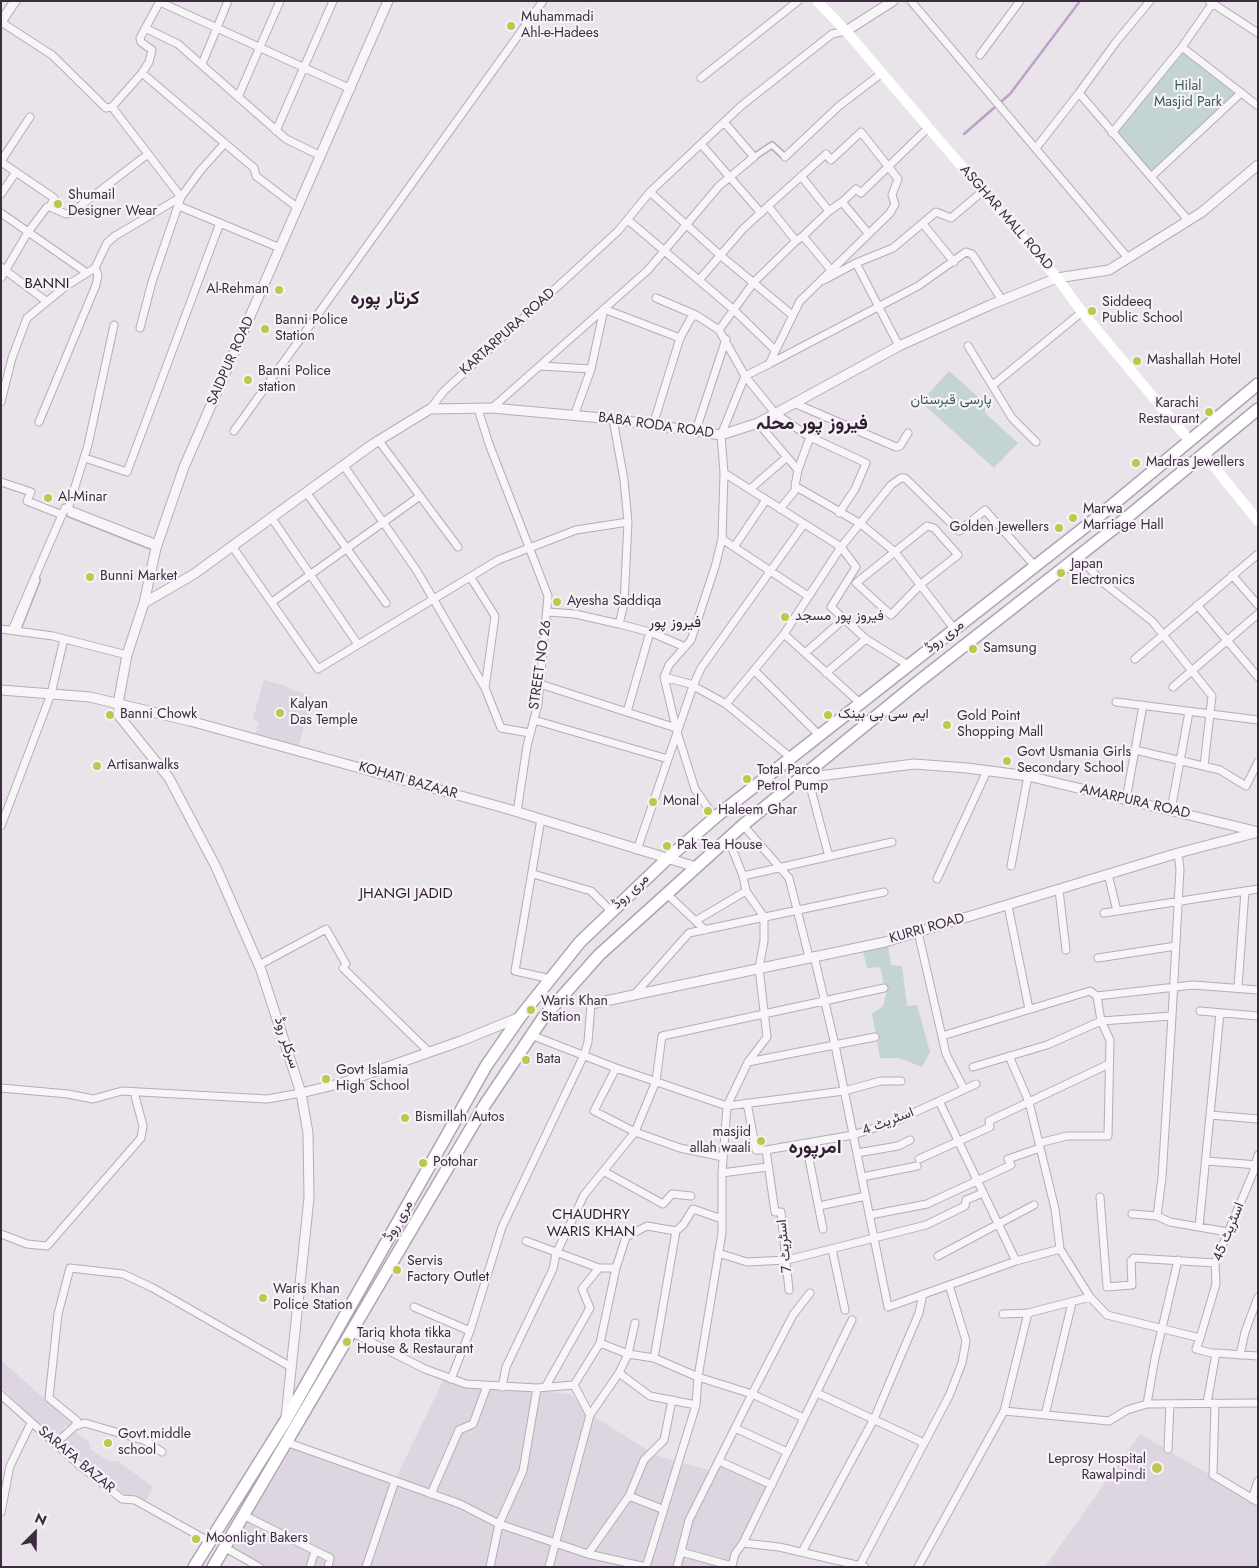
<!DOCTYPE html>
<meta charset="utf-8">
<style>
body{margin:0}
#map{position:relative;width:1259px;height:1568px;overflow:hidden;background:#e9e3ea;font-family:Jost,sans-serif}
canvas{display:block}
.frame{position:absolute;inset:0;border:2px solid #3e2b41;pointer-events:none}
.north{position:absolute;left:10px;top:1508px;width:50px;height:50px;-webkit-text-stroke:4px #f6f2f7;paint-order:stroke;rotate:23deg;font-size:14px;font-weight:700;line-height:20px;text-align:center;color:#3e2b41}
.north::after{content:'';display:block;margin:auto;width:18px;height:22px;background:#3e2b41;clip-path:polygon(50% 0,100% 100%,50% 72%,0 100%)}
</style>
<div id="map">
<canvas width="1259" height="1568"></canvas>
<div class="frame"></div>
<div class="north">N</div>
</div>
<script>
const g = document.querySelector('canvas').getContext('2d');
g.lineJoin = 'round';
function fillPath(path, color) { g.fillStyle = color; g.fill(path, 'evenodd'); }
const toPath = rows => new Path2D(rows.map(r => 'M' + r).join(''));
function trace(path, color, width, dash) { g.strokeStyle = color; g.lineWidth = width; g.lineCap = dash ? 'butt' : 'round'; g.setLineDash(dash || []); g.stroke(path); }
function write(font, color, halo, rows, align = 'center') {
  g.font = font + ' Jost,Vazirmatn,sans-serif'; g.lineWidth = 4.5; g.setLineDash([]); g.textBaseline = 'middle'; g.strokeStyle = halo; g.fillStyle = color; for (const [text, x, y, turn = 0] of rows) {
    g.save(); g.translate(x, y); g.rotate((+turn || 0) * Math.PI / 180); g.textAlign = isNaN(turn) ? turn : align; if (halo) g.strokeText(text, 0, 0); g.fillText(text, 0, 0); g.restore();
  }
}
const built = toPath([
 [264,680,289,687,289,689,311,696,298,750,254,738,259,722,253,719],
 [1,1360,75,1426,65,1426,55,1444,49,1435,1,1387],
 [443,1381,570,1394,595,1417,655,1455,709,1470,722,1465,769,1484,735,1567,249,1567,228,1555,294,1445,396,1478],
 [73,1431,89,1442,90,1449,108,1461,118,1461,153,1487,145,1502,127,1496,58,1443],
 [1140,1434,1258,1503,1258,1567,1045,1567]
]);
const green = toPath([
 [1182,47,1241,93,1151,177,1112,133],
 [949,371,986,404,985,413,1018,443,994,468,921,402],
 [888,946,891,965,902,966,907,1006,917,1005,930,1052,922,1067,899,1058,880,1058,872,1014,883,1006,886,994,880,967,867,968,863,951]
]);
const stream = toPath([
 [964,134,1010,94,1080,1]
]);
const pedestrian = toPath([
 [754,157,772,145,785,157],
 [70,514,156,548],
 [17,631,37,580]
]);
const minor = toPath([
 [911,1,1128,258],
 [1150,1,1116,42,1079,93,1188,220],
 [1209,1,1258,33],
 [160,2,351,89],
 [1,22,52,55,106,108,112,107],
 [145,28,178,44,286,139,321,156],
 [1182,47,1258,106],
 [980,55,1020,1],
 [202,64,228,1],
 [142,73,254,168,256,176,298,208],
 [701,78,798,1],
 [238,97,280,1],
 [276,131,333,1],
 [1112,133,1182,47,1212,4],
 [701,144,761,213],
 [1036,148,1079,93],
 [785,157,839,106,882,73],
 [1,161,30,117],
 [1,162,54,198,50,207],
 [801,176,829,211,842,202,868,233],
 [1151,177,1241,93],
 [650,192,720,255,791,314],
 [1,194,16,172],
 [842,202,856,189,861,193,929,127],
 [179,206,280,248],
 [1,213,87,273],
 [628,220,734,310,775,350],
 [923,224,954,262],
 [803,236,829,211],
 [856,263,899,346],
 [1,267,46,301],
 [1,278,28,232,47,207,50,207,66,214,71,213,148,154],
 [699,280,743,229,768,206,796,241,803,236,831,270],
 [824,280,856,263,893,248,936,212,951,218,983,191],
 [656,298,696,315],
 [140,328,152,282,181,197,200,171,225,143],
 [719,330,754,282,796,241],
 [968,346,1012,418,1036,442],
 [769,364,918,286,966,252,972,254,1002,300],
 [540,366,591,369],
 [993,385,1082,312],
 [1,402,12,358,27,318,66,286,95,268,107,243,115,236,181,197,112,107,142,73,149,62,152,50,141,42,140,38,160,1],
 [794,403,896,447,900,446,908,433],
 [492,408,648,270,719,186,754,157,724,122],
 [430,409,444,391,618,231,650,192,741,106,832,34,846,31],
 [478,409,489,444,548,596,538,704,527,746,517,812],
 [574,416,591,369,604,309,680,338,691,318,696,315,719,330,745,376,775,413,808,436,866,463,855,489,839,513],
 [613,419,624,480,628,522,624,604,619,624],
 [39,422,96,285,98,275,95,268],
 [758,423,798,470,795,486,861,524,895,552,955,630],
 [653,425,680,338],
 [696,430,726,339],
 [234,431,543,1],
 [379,441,458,547],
 [85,458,127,472,220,223],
 [344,466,417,571,485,688,501,728,530,733],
 [798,470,810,437],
 [724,473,841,547,856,567,831,607,866,639,908,665],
 [1,482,31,492,27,501,60,514],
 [750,489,787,457],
 [306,492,386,603],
 [68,509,88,445,114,325],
 [780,509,797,488],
 [271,517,357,643],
 [927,526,934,528,958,555,921,584,891,615,856,583,927,526],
 [722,539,808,596],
 [232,546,318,669,498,560,576,530,628,522],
 [734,547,766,500],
 [1078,556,1101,581,1152,621,1212,696,1204,766],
 [1232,575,1258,605],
 [471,578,495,616,485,688],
 [272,602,420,496],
 [1197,605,1258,677],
 [548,612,575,614,619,624,650,632,685,647],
 [1,629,53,636,127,655],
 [12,630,65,508,157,544],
 [784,634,860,703],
 [805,653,844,619],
 [1135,659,1258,554],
 [754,670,819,735],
 [826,673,866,639],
 [664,677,690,684,726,704,790,757],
 [540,684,676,728],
 [1173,687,1258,614],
 [1116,702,1258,720],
 [726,704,784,634,841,547,891,485,901,478,905,478,959,531,985,510,1034,565],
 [627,712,650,632],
 [534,720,668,759],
 [1135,750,1220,770,1246,786,1258,762],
 [808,778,829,857],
 [1126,800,1143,705],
 [1171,810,1189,712],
 [715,818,695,789,677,732,664,677,669,665,691,640,715,567,722,539,724,473,721,435,745,376,769,364,800,301,890,213,895,204,892,195,898,179,861,132,831,160,826,154,768,206],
 [541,819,515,971,551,979],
 [743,825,789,878,809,957],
 [1,826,51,694,64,639],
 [637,850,693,686,701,668,804,524],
 [1011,866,1028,776],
 [533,874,591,891,611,911],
 [1108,874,1117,911],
 [743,876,892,842],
 [937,879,987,771],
 [1059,890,1066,950],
 [666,893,705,930],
 [1008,906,1029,1009],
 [1104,913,1245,891],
 [697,920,746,891],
 [918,932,946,1054,964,1089],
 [814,956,835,1045,888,1307,1016,1261,1060,1249],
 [1098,958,1176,946],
 [259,965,326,929,346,964],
 [343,968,429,1052],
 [1238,987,1245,891,1258,889],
 [634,995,689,933,884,892],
 [1200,1011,1258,1016],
 [531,1035,616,1068,727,1106,748,1062,767,1037,759,968,764,941,764,917,746,891,743,876,728,838],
 [942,1036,1090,991,1097,996,1193,985,1258,990],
 [1009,1056,1029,1102,1055,1209,1060,1249,1090,1297,1107,1315,1200,1338,1196,1349,1215,1354],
 [748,1062,875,1037],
 [973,1067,1047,1045,1101,1021,1172,1016],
 [616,1068,594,1111,635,1132,680,1148,723,1157],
 [1,1088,68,1094,93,1099,122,1091,267,1099,301,1093],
 [939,1101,1016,1261],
 [747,1103,756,1150,766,1150,853,1135,896,1121,976,1084],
 [1210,1115,1258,1119],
 [1039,1143,1067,1136,1108,1136,1110,1040,1101,1021,1097,996],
 [806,1144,823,1229],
 [766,1150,775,1212,781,1212,789,1290],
 [857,1153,898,1146,910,1140],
 [919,1159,990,1127,989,1121,1109,1064],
 [1206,1161,1258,1165],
 [605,1172,663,1204,672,1194,691,1196],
 [722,1173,767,1167],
 [862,1177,917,1166],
 [1100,1197,1107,1287,1132,1285,1131,1261,1134,1258,1215,1263],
 [819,1206,866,1196],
 [1132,1214,1157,1216,1170,1222,1228,1232],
 [870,1215,927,1204,1011,1165,1008,1159,1040,1148],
 [1157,1216,1162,1178,1172,1016,1180,869,1178,853],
 [1199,1227,1220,1013],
 [1,1234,27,1244,47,1246,141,1138,143,1126,134,1092],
 [526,1241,599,1268],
 [832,1249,845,1310],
 [718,1253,747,1262,787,1260,926,1225,965,1206,966,1200,983,1193],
 [938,1256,1034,1205],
 [414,1307,470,1331,502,1227,584,1055,588,1042,591,1004],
 [1003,1314,1028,1313,1090,1297],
 [351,1332,425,1369,466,1384,537,1388,574,1385,600,1343,616,1268,626,1237,647,1226,676,1231],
 [1200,1338,1216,1284,1215,1263,1253,1173,1258,1155],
 [600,1343,628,1354,654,1358,698,1377,752,1394,689,1520,677,1567],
 [1240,1355,1245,1332,1258,1297],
 [654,1358,676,1231,683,1225,693,1209,722,1219],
 [619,1373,650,1396,696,1405],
 [451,1379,470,1331],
 [546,1386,590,1308,582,1289,599,1268,616,1268],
 [502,1387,506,1367,553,1269,556,1254,584,1195,635,1132,656,1081,662,1036,884,988],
 [817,1393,924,1443],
 [1,1395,78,1464,122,1499,135,1500,210,1542],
 [1207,1403,1216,1353,1258,1356],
 [1215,1403,1213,1475,1258,1502],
 [1147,1404,1155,1358,1178,1260],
 [1004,1411,1028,1313],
 [590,1415,619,1373,628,1354,635,1323],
 [1045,1415,1072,1303],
 [804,1418,752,1394,793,1315,810,1293],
 [75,1426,77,1421,49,1398,58,1314,70,1268,123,1274,153,1288,291,1367],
 [735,1428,787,1452],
 [286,1442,460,1504,499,1524,588,1554,646,1567],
 [55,1444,75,1426,85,1423,146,1441,162,1452],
 [1168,1449,1170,1404],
 [719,1461,772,1485],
 [431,1494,459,1430,473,1424,487,1386],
 [629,1496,662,1509],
 [1252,1499,1258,1481],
 [1,1512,10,1466,31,1423],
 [243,1515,330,1558,328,1567],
 [743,1543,779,1547,865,1567],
 [224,1547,259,1567],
 [681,1552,732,1566,735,1554,743,1543,852,1320],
 [802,1552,874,1419,919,1313,923,1294],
 [588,1554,629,1496,644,1460,664,1440,672,1400],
 [860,1565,949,1396,962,1363,966,1341,949,1285],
 [310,1567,315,1551],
 [366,1567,395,1481],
 [490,1567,499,1524,523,1471,537,1388],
 [549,1567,590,1415,574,1385],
 [646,1567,696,1405,698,1377,722,1233,722,1173,727,1106,844,1091,881,1081,901,1081],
 [918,1567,1004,1411,1109,1421,1127,1410,1147,1404,1258,1403]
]);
const tertiary = toPath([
 [1,22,15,1],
 [846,31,893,1],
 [144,603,194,574,373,444,430,409,492,408,613,419,721,435,758,423,899,346,990,305,1057,278,1109,270,1202,212,1258,165],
 [1,690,90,697,190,721,508,809,696,867],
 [803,778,914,764,967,768,1028,776,1255,831],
 [591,1004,885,942,1178,853,1258,832],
 [301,1093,342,1083,461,1041,520,1017],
 [286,1417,309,1198,308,1133,301,1093,261,970,216,867,169,778,120,717,118,704,127,655,144,603,156,548,184,467,388,1]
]);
const secondary = toPath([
 [817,1,846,31,1057,278,1082,312,1189,440],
 [1204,454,1258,521]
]);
const primary = toPath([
 [194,1567,286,1420,486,1066,520,1017,580,942,667,859,718,815,1099,516,1258,384],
 [213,1567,484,1106,543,1018,599,955,743,825,918,682,1113,529,1258,409]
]);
const markers = [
 [511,26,5,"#bec84f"],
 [58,204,5,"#bec84f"],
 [279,290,5,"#bec84f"],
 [1092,311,5,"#bec84f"],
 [265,329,5,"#bec84f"],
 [1137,361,5,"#bec84f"],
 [248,380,5,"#bec84f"],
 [1209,412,5,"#bec84f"],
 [1136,463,5,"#bec84f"],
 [48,498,5,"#bec84f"],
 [1073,518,5,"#bec84f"],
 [1059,528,5,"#bec84f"],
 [1061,573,5,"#bec84f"],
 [90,577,5,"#bec84f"],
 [557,602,5,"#bec84f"],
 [785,617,5,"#bec84f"],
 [973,649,5,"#bec84f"],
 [280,713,5,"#bec84f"],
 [110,715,5,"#bec84f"],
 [828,715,5,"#bec84f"],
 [947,725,5,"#bec84f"],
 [1007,761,5,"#bec84f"],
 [97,766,5,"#bec84f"],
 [747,779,5,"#bec84f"],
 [653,802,5,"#bec84f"],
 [708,811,5,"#bec84f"],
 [667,846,5,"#bec84f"],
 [531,1010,5,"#bec84f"],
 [526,1060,5,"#bec84f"],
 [326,1079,5,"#bec84f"],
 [405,1118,5,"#bec84f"],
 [761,1141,5,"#bec84f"],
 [423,1163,5,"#bec84f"],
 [397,1270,5,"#bec84f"],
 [263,1298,5,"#bec84f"],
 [347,1342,5,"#bec84f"],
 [108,1443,5,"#bec84f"],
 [1157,1468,6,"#bec84f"],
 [196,1539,5,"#bec84f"]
];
const poiNames = [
 ["Muhammadi",521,18],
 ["Ahl-e-Hadees",521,34],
 ["Shumail",68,196],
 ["Designer Wear",68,212],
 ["Al-Rehman",269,290,"right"],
 ["Siddeeq",1102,303],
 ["Public School",1102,319],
 ["Banni Police",275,321],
 ["Station",275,337],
 ["Mashallah Hotel",1147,361],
 ["Banni Police",258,372],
 ["station",258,388],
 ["Karachi",1199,404,"right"],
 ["Restaurant",1199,420,"right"],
 ["Madras Jewellers",1146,463],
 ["Al-Minar",58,498],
 ["Marwa",1083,510],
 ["Marriage Hall",1083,526],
 ["Golden Jewellers",1049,528,"right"],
 ["Japan",1071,565],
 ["Electronics",1071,581],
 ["Bunni Market",100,577],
 ["Ayesha Saddiqa",567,602],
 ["فیروز پور مسجد",795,617],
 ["Samsung",983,649],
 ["Kalyan",290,705],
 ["Das Temple",290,721],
 ["Banni Chowk",120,715],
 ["ایم سی بی بینک",838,715],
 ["Gold Point",957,717],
 ["Shopping Mall",957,733],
 ["Govt Usmania Girls",1017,753],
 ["Secondary School",1017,769],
 ["Artisanwalks",107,766],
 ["Total Parco",757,771],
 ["Petrol Pump",757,787],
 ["Monal",663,802],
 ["Haleem Ghar",718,811],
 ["Pak Tea House",677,846],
 ["Waris Khan",541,1002],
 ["Station",541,1018],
 ["Bata",536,1060],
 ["Govt Islamia",336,1071],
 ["High School",336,1087],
 ["Bismillah Autos",415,1118],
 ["masjid",751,1133,"right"],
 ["allah waali",751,1149,"right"],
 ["Potohar",433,1163],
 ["Servis",407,1262],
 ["Factory Outlet",407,1278],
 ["Waris Khan",273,1290],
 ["Police Station",273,1306],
 ["Tariq khota tikka",357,1334],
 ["House & Restaurant",357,1350],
 ["Govt.middle",118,1435],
 ["school",118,1451],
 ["Leprosy Hospital",1146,1460,"right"],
 ["Rawalpindi",1146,1476,"right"],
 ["Moonlight Bakers",206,1539]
];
const parkNames = [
 ["Hilal",1188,87],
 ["Masjid Park",1188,103],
 ["پارسی قبرستان",951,401]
];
const streetNames = [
 ["ASGHAR MALL ROAD",1006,218,49],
 ["KARTARPURA ROAD",508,332,-42],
 ["SAIDPUR ROAD",231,361,-66],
 ["BABA RODA ROAD",656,426,8],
 ["مری روڈ",945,637,-37],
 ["STREET NO 26",541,665,-82],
 ["KOHATI BAZAAR",408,781,16],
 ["AMARPURA ROAD",1135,802,13],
 ["مری روڈ",631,892,-43],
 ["KURRI ROAD",927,929,-16],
 ["سرکلر روڈ",286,1043,72],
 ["اسٹریٹ 4",888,1122,-21],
 ["مری روڈ",399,1221,-60],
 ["اسٹریٹ 45",1229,1232,-68],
 ["اسٹریٹ 7",785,1246,-96],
 ["SARAFA BAZAR",76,1460,40]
];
const neighbourhoodNames = [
 ["BANNI",47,284],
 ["فیروز پور",675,623],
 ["JHANGI JADID",406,894],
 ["CHAUDHRY",591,1215],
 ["WARIS KHAN",591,1232]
];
const districtNames = [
 ["کرتار پورہ",385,299],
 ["فیروز پور محلہ",812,424],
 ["امرپورہ",815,1148]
];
fillPath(built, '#ddd5df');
fillPath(green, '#c4d3d3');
trace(stream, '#bea0c8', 2.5);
trace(pedestrian, '#b6acb7', 8);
trace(minor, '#b6acb7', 9);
trace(tertiary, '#b6acb7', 11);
trace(primary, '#b2a2b5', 14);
trace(pedestrian, '#f8f5f8', 5);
trace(minor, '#f8f5f8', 7);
trace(tertiary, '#f8f5f8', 9);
trace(secondary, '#fff', 10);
trace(primary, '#fff', 11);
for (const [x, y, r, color] of markers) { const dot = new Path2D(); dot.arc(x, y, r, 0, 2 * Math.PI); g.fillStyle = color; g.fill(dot); trace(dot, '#f6f2f7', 2); }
write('14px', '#3e2b41', '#f6f2f7', poiNames, 'left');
write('14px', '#395b5c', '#f6f2f7', parkNames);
write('14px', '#3e2b41', '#f6f2f7', streetNames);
write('15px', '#301d32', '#f6f2f7', neighbourhoodNames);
write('bold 19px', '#301d32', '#f6f2f7', districtNames);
</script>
